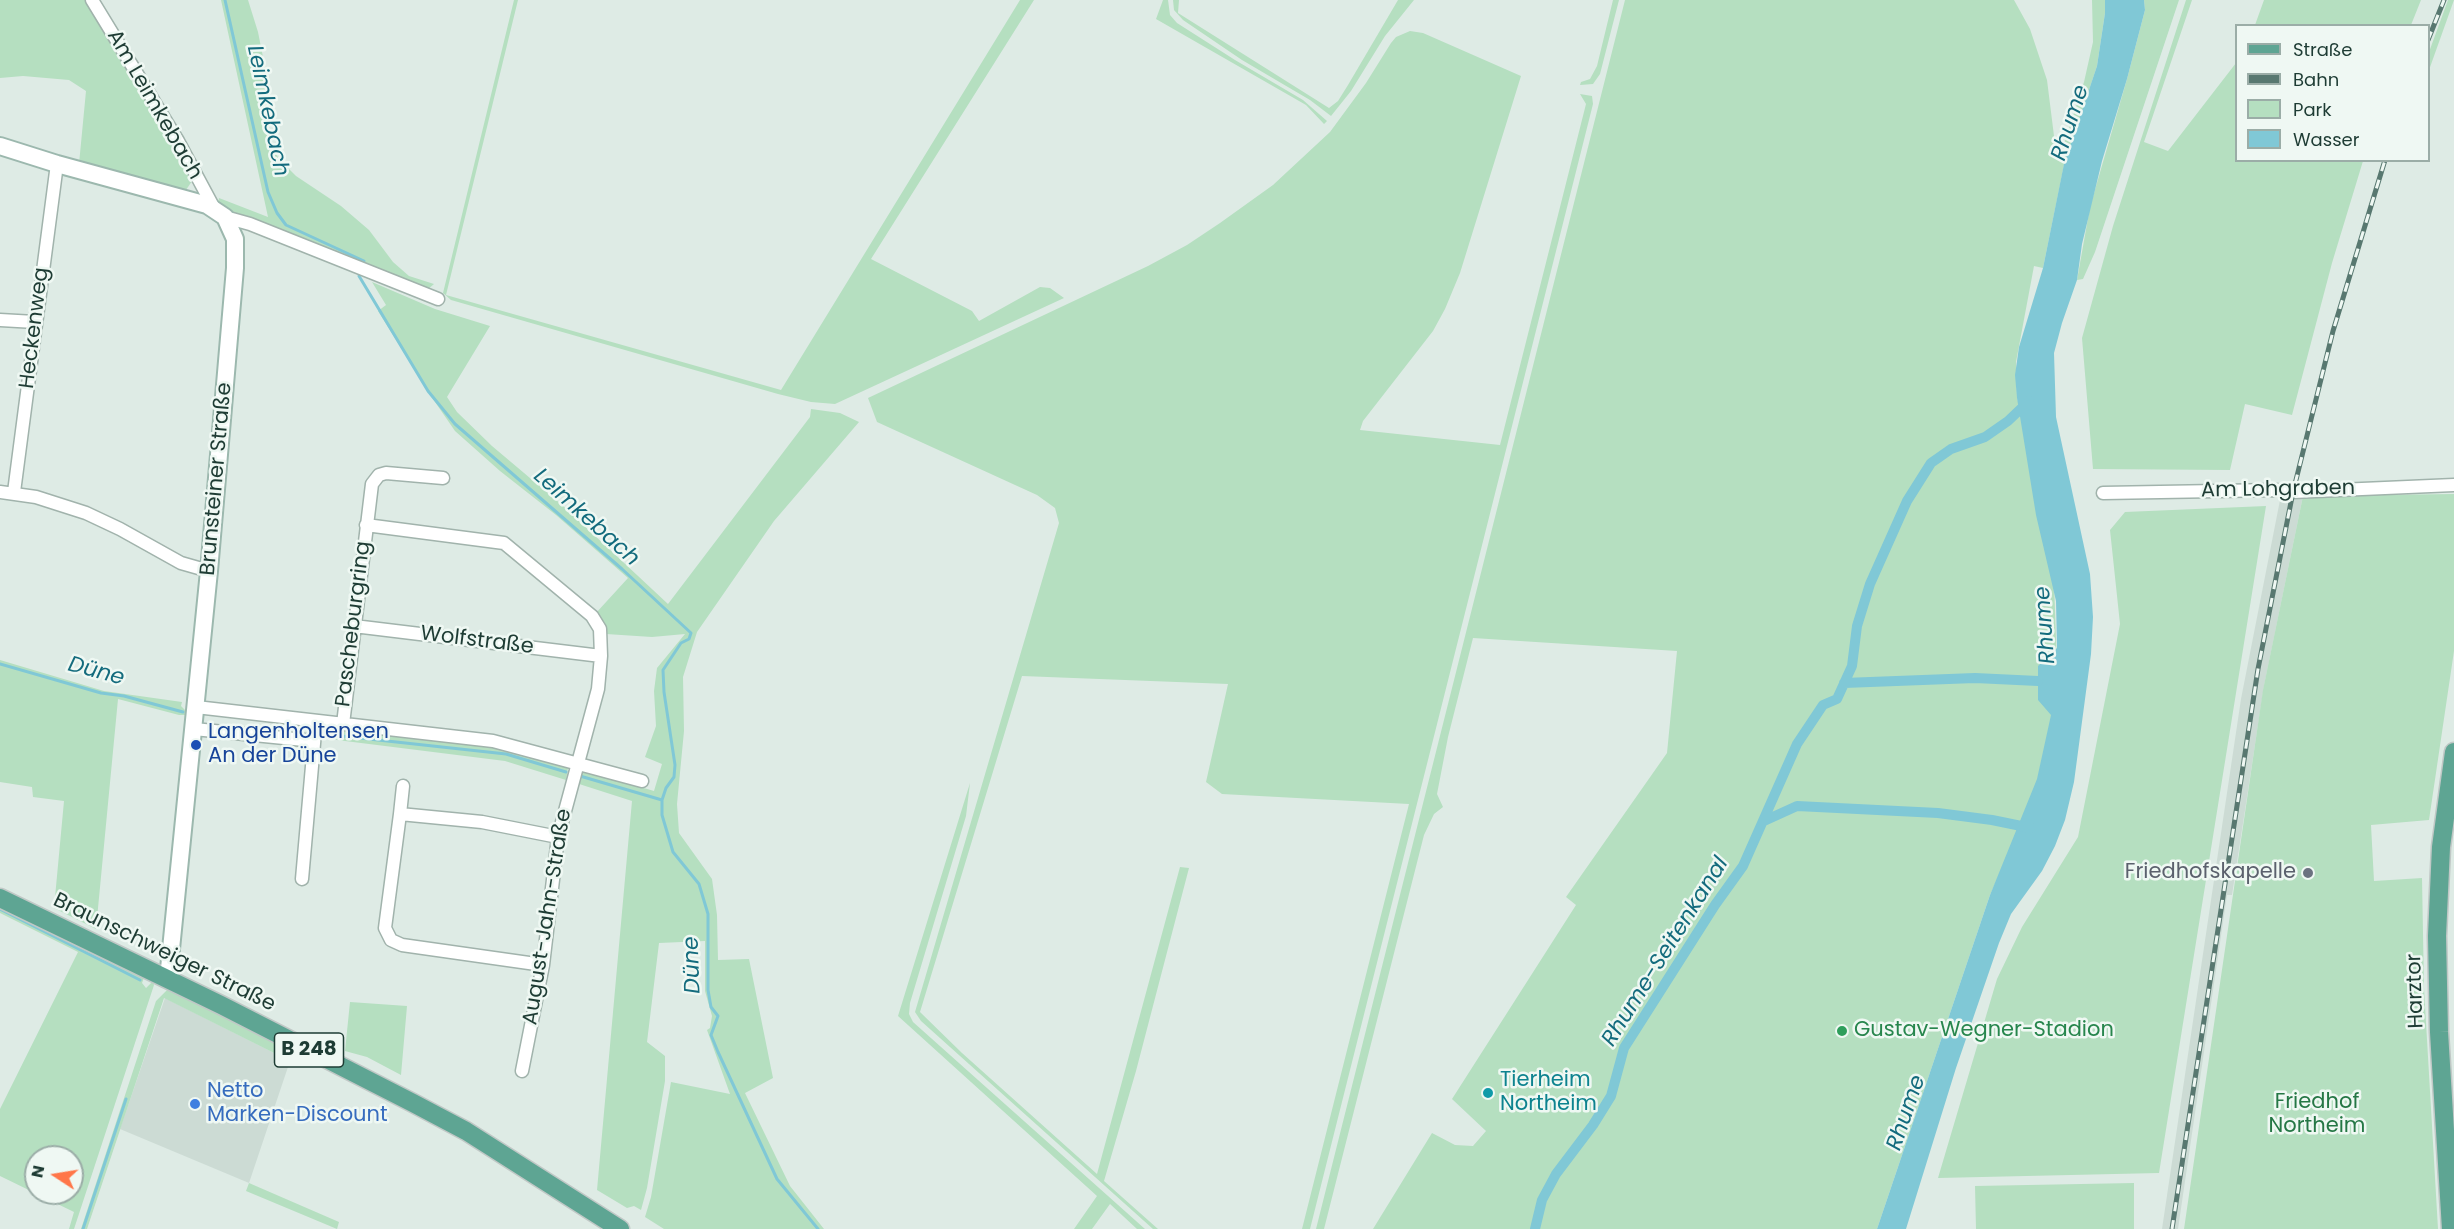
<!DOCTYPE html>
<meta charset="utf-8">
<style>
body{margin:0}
#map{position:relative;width:2454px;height:1229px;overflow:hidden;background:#deebe5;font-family:Poppins,sans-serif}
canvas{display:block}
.legend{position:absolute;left:2235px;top:24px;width:195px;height:138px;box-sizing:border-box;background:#eff8f3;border:2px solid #9bada7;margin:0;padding:8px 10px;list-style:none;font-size:18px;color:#1e3c34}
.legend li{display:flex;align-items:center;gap:12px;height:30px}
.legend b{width:30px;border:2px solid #9bada7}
.north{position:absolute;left:24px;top:1145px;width:60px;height:60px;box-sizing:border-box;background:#eff8f3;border:2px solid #9bada7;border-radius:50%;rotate:282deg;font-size:16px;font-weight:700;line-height:24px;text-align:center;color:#1e3c34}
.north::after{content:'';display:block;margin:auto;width:21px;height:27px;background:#ff7649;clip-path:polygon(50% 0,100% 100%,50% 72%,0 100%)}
</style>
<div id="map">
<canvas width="2454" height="1229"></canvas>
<ul class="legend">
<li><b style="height:8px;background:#5ea593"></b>Straße</li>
<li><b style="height:8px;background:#587870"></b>Bahn</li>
<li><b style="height:16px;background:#b5dfc0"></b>Park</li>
<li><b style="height:16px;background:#80c8d6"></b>Wasser</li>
</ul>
<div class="north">N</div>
</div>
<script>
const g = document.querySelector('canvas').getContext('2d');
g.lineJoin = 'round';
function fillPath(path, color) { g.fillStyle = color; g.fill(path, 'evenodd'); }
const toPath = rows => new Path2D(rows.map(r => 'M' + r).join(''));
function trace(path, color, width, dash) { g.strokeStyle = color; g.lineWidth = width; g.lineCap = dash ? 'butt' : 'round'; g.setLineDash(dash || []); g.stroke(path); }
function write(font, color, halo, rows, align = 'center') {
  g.font = font + ' Poppins,sans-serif'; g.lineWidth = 5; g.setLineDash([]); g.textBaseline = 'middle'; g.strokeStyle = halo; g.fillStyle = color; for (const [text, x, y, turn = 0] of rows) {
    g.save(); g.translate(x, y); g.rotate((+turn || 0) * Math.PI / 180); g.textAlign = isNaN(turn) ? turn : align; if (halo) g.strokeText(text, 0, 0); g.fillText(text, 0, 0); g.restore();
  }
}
const built = toPath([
 [2281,495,2303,496,2264,686,2232,895,2227,895,2178,1229,2162,1229,2241,699],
 [165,998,290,1061,249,1183,120,1129]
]);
const green = toPath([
 [0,0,87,0,194,178,184,193,79,164,86,91,69,80,23,76,0,78],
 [221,0,248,0,258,32,265,67,268,127,272,147,279,159,296,176,341,206,369,230,393,262,409,276,434,284,426,291,224,209,218,203,219,198,268,217],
 [514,0,518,0,446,295,781,390,1020,0,1034,0,871,259,972,311,979,321,1040,287,1050,288,1064,298,835,404,811,402,778,394,451,300,443,293],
 [1163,0,1168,0,1170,15,1177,23,1235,60,1303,100,1327,121,1324,124,1306,105,1156,19],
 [1173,0,1179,0,1178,13,1329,108,1338,101,1348,85,1398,0,1414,0,1385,36,1351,91,1331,116,1310,100,1242,60,1183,20,1174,10],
 [1613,0,1619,0,1600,74,1593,84,1580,85,1581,82,1590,79,1597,66],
 [1625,0,2014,0,2030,29,2047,80,2056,152,2060,156,2084,82,2093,42,2092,0,2105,0,2105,13,2097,66,2064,165,2043,268,2034,266,2016,362,2017,397,2053,553,2057,668,2052,748,2033,798,1990,895,1877,1229,1373,1229,1432,1133,1455,1145,1473,1146,1486,1131,1452,1099,1576,905,1566,897,1667,753,1677,651,1473,638,1448,737,1437,794,1443,807,1434,814,1424,835,1324,1229,1316,1229],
 [2144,0,2179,0,2095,252,2083,279,2077,280,2090,207,2127,79,2145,10],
 [2186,0,2192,0,2144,142,2168,151,2236,63,2236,160,2363,161,2332,263,2292,415,2245,404,2230,470,2093,469,2082,338,2113,226],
 [2264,0,2421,0,2411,25,2255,25],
 [2448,0,2454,0,2429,70,2429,52],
 [1410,31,1423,33,1521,76,1460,273,1445,309,1433,331,1363,421,1360,430,1500,445,1586,104,1580,94,1592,96,1593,104,1310,1229,1302,1229,1409,804,1222,794,1206,782,1228,684,1022,676,920,1012,962,1053,1097,1174,1180,867,1189,868,1136,1071,1104,1181,1158,1229,1153,1229,921,1021,915,1012,1059,523,1055,508,1037,495,877,422,868,398,1148,266,1187,245,1220,223,1273,185,1330,132,1366,83,1391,43,1396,37],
 [372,282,435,309,490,326,447,397,457,412,492,446,562,505,668,604,810,417,811,409,840,413,859,422,774,521,697,632,683,677,684,731,677,804,679,833,712,879,717,915,718,960,749,959,773,1078,745,1093,790,1186,824,1229,664,1229,645,1217,651,1197,671,1082,730,1094,707,1030,710,1028,712,1016,705,991,705,941,659,943,647,1042,665,1056,665,1081,647,1188,641,1210,634,1206,627,1208,597,1190,632,801,576,783,577,776,583,770,654,791,662,764,645,757,656,726,654,691,657,668,685,634,652,637,606,634,605,623,596,613,628,578,556,515,500,471,455,431,433,399,378,311,386,305],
 [2454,494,2454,651,2429,820,2371,825,2374,881,2422,878,2424,988,2438,1229,2184,1229,2263,690,2303,496],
 [2266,506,2159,1173,1938,1178,1997,979,2022,927,2078,837,2120,624,2110,530,2125,512],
 [0,660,104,691,182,702,181,706,185,710,185,715,179,715,118,699,96,929,54,908,64,801,33,797,32,787,0,782],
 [323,726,479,744,565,764,568,768,566,780,505,761,321,738],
 [970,783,966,816,910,1003,909,1014,913,1022,1145,1229,1137,1229,1110,1204,1092,1229,1074,1229,1097,1196,898,1016],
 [0,904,145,975,142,983,146,988,153,981,154,985,74,1229,69,1229,74,1212,0,1176,0,1109,78,952,0,913],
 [36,1157,72,1157,72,1193,36,1193],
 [168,989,294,1049,290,1061,164,998,87,1229,81,1229,156,1001],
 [350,1002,407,1006,401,1075,367,1057,345,1051],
 [249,1183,339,1222,337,1229,246,1191],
 [2134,1183,2134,1229,1976,1229,1975,1186]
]);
const water = toPath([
 [2105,0,2144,0,2145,10,2127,79,2102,161,2082,244,2077,280,2062,323,2054,353,2056,417,2090,574,2093,617,2091,654,2074,782,2065,820,2055,846,2042,871,2011,914,1999,943,1956,1068,1906,1229,1877,1229,1990,895,2037,779,2051,715,2038,700,2038,666,2057,648,2056,601,2036,515,2017,398,2015,375,2019,347,2043,268,2064,164,2097,66,2105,13]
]);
const stream = toPath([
 [225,0,268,192,277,213,286,225,364,261,363,265],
 [361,271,359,276,428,391,455,424,622,569,691,633,689,639,681,643,663,670,664,692,675,765,674,777,666,788,662,800,662,815,673,852,699,884,708,914,708,990,711,1007,718,1016,711,1035,718,1052,777,1179,818,1229],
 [0,664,101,693,124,696,183,712],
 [323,734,506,754,566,772],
 [580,776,662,800],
 [0,909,140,980],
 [83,1229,126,1099]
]);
const canal = toPath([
 [1844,683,1975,678,2038,681],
 [1764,821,1797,806,1938,813,1992,820,2031,828],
 [1535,1229,1542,1200,1556,1174,1593,1125,1611,1096,1624,1048,1715,905,1743,866,1797,744,1823,705,1837,699,1852,666,1857,626,1870,584,1907,501,1931,463,1951,449,1985,437,2008,421,2029,401]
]);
const street = toPath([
 [92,0,178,141,215,210],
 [225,217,250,224,438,299],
 [0,320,35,322],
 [0,492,36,497,86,513,120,529,181,563,209,571],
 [14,492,57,164],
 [2103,493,2275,490,2293,492,2454,485],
 [366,525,504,543,592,616,600,629,601,656,598,689,558,837,543,965,522,1071],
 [354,626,601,656],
 [196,707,493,741,642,781],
 [343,724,372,484,379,475,386,473,443,478],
 [194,729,314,741],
 [400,814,403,786],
 [302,879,316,721],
 [543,965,402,945,391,940,385,928,400,814,482,822,558,837]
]);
const secondary = toPath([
 [0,146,57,164,207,205,225,217,235,239,235,268,209,571,169,969,165,978]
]);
const primary = toPath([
 [0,898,221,1005,413,1103,466,1131,620,1229],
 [2451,1229,2439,1032,2437,936,2441,847,2454,752]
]);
const rail = toPath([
 [2428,40,2444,0],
 [2172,1229,2258,669,2293,492,2333,331,2385,160]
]);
const markers = [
 [196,745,6,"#1a4fb4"],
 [2308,873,6,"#6b7280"],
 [1842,1031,6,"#2e9e5b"],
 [1488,1093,6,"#0f9aa8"],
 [195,1104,6,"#3f7fe0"]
];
const shields = [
 [309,1050,69]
];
const shieldNames = [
 ["B 248",309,1050]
];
const streetNames = [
 ["Am Leimkebach",154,105,60],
 ["Heckenweg",35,328,-83],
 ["Brunsteiner Straße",217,479,-85],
 ["Am Lohgraben",2278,490,-1],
 ["Pascheburgring",354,624,-83],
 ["Wolfstraße",477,641,7],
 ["August-Jahn-Straße",548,917,-81],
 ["Braunschweiger Straße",164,953,26],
 ["Harztor",2416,991,-92]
];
const transitNames = [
 ["Langenholtensen",208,733],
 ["An der Düne",208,757]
];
const worshipNames = [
 ["Friedhofskapelle",2296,873]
];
const leisureNames = [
 ["Gustav-Wegner-Stadion",1854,1031]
];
const cultureNames = [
 ["Tierheim",1500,1081],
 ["Northeim",1500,1105]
];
const shopNames = [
 ["Netto",207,1092],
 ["Marken-Discount",207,1116]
];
const parkNames = [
 ["Friedhof",2317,1103],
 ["Northeim",2317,1127]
];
const waterNames = [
 ["Leimkebach",267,111,78],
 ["Rhume",2071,123,-72],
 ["Leimkebach",586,518,42],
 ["Rhume",2046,625,-94],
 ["Düne",96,672,15],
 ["Rhume-Seitenkanal",1666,952,-58],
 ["Düne",693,965,-92],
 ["Rhume",1907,1113,-71]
];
fillPath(built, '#ccdbd4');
fillPath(green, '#b5dfc0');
fillPath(water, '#80c8d6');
trace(stream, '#80c8d6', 3);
trace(canal, '#80c8d6', 10);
trace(street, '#a1b3ac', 15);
trace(secondary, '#9cb8ae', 20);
trace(primary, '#c0c8c6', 21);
trace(street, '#fff', 12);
trace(secondary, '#fff', 16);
trace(primary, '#5ea593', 18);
trace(rail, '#587870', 5);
trace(rail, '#eff8f3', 3, [9]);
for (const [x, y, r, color] of markers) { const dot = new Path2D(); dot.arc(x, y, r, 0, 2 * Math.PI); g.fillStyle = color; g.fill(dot); trace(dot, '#eff8f3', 2); }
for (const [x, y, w] of shields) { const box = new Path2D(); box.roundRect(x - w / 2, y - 17, w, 34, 4.5); g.fillStyle = '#eff8f3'; g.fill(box); trace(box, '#1e3c34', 1.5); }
write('bold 20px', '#1e3c34', null, shieldNames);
write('21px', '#1e3c34', '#eff8f3', streetNames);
write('21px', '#164399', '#eff8f3', transitNames, 'left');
write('21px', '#5b616d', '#eff8f3', worshipNames, 'right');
write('21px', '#27864d', '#eff8f3', leisureNames, 'left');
write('21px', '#0d838f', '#eff8f3', cultureNames, 'left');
write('21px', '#366cbe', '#eff8f3', shopNames, 'left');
write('21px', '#257745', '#eff8f3', parkNames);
write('italic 22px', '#136b7d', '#eff8f3', waterNames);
</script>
